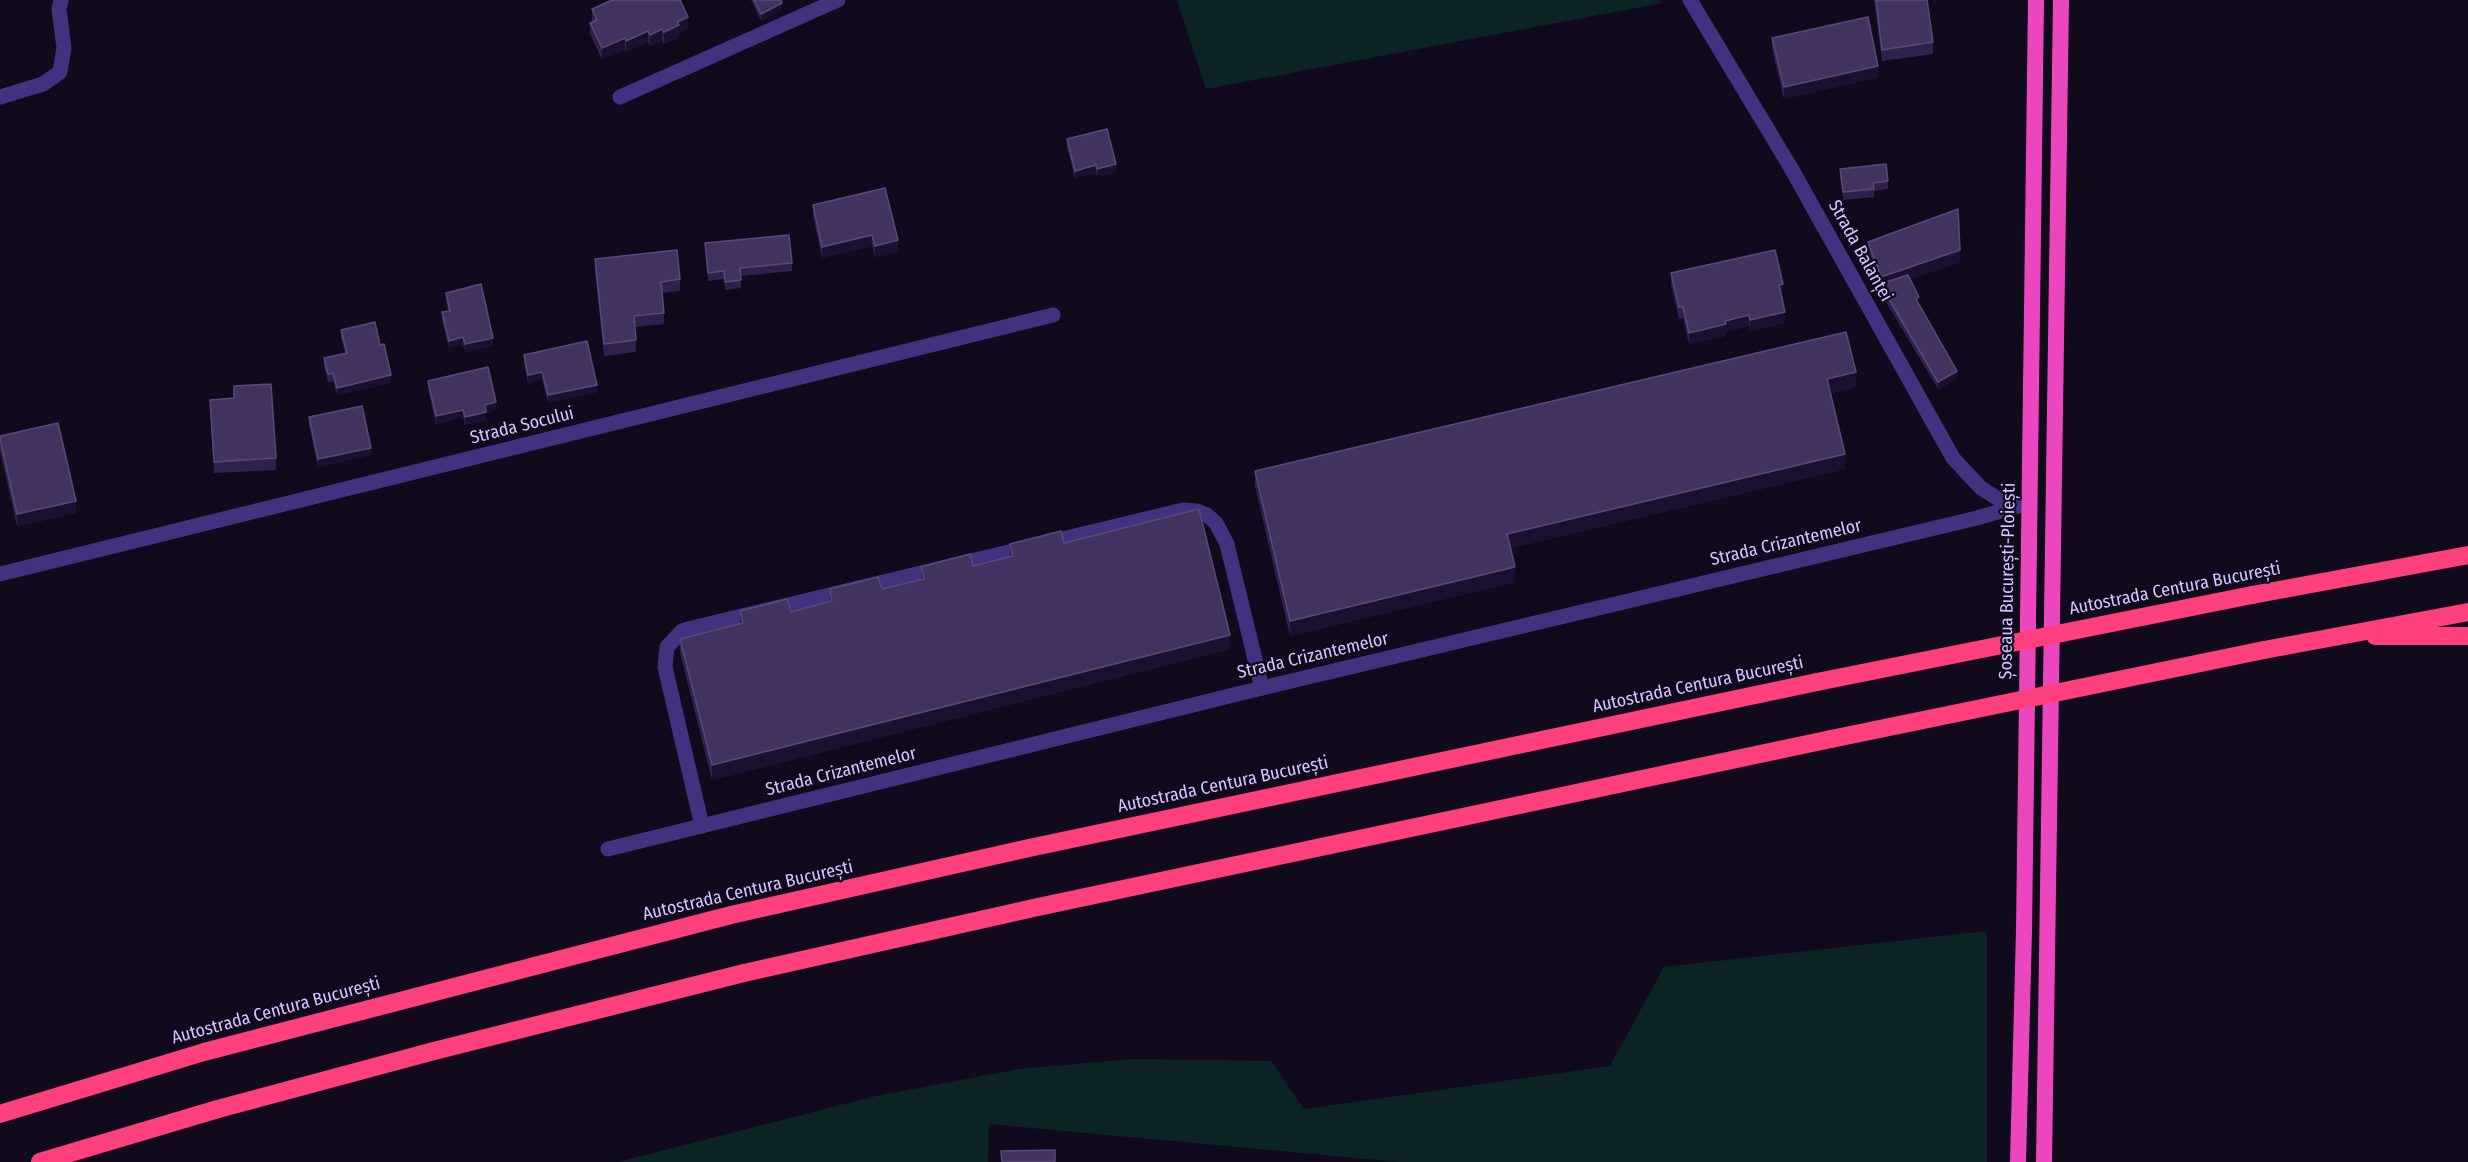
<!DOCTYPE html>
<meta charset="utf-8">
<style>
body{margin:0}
canvas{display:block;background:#100a1c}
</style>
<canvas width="2468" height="1162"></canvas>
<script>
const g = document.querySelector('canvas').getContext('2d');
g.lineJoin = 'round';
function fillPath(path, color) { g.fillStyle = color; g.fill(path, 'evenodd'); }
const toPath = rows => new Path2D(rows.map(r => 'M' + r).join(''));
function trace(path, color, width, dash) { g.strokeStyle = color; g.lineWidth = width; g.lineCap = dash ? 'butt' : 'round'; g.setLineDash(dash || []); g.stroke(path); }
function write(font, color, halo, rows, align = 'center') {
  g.font = font + ' "Fira Sans Condensed",sans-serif'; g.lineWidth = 4.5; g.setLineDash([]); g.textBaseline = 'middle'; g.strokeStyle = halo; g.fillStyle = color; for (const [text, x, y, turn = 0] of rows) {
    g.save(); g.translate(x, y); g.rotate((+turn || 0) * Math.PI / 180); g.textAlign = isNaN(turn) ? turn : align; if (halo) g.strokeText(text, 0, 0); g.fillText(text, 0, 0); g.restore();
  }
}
const green = toPath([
 [1177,0,1660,0,1662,3,1206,89],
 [1987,931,1987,1162,1400,1162,989,1124,988,1162,618,1162,876,1096,1019,1069,1133,1059,1271,1061,1304,1109,1610,1066,1664,967]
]);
const service = toPath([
 [620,97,838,0],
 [702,826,665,667,667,647,682,631,692,628,1183,510,1197,511,1207,515,1216,523,1227,544,1262,688]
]);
const minor = toPath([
 [1690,0,1791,168,1953,458,1981,488,2011,507],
 [0,97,43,84,60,72,64,48,59,9,61,0],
 [0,574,1053,315],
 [608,849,1262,688,1977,518,2028,503]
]);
const trunk = toPath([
 [2018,1162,2024,931,2036,0],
 [2044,1162,2061,0]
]);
const motorway = toPath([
 [2252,595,2468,555],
 [2375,636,2468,636],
 [2264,650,2468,612],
 [0,1114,204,1052,731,915,1029,848,1817,682],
 [40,1162,218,1109,434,1051,744,973,1038,907,1831,739]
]);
const motorwayBridge = toPath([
 [1817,682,2252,595],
 [1831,739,2264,650]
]);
const wall = toPath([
 [612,0,682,0,680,1,688,28,679,33,679,37,664,44,662,40,650,46,648,42,626,52,625,49,602,60,590,34,590,23,592,22,592,9],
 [751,0,781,0,782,11,761,21],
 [1874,0,1927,0,1933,42,1933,54,1882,61],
 [1772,38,1878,77,1784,99,1772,49],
 [1067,139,1116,172,1097,177,1096,173,1075,178,1067,147],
 [1840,169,1888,181,1888,189,1874,191,1874,197,1843,200],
 [813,205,898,240,898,252,875,257,872,246,822,258,813,216],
 [1868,242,1960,262,1910,279,1919,304,1957,379,1938,389,1880,292,1880,285,1868,253],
 [705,243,792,263,792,271,741,276,741,288,725,290,724,279,708,281],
 [595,259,680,279,680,291,662,293,664,313,664,324,635,327,636,352,604,356,595,270],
 [1671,273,1783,295,1781,296,1785,323,1750,331,1749,326,1726,332,1726,336,1689,344,1683,318,1679,319,1671,285],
 [446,293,493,346,465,352,463,345,449,348,442,320,442,312,448,311,446,300],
 [341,330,380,345,391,383,337,395,333,381,328,382,324,366,324,358,345,353,341,338],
 [524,355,597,392,548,403,542,379,528,383,524,363],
 [428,381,496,410,486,413,486,420,465,425,463,417,436,424,428,389],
 [234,386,276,458,276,470,214,473,210,400,234,398],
 [1856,387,1830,393,1845,469,1511,548,1515,582,1290,636,1255,486,1255,471],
 [309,417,371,455,318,467,309,425],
 [0,436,76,513,17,526,0,451],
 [1064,543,1230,649,712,780,680,653,680,639,740,624,740,611,791,612,830,602,830,589,882,589,921,580,921,567,973,566,1010,557,1010,544]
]);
const shadedWall = toPath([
 [782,3,782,11,761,21,761,14],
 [688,17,688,28,679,33,679,37,664,44,664,32,677,22],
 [662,29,662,40,650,46,650,35],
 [648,31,648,42,626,52,626,41],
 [625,38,625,49,602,60,602,48],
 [1878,66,1878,77,1784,99,1784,87],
 [1116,164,1116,172,1097,177,1097,169],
 [1096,165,1096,173,1075,178,1075,171],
 [872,235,872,246,822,258,822,247],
 [898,240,898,252,875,257,875,246],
 [1960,250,1960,262,1883,288,1881,286,1881,277],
 [1783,284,1783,295,1779,296,1779,285],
 [1785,312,1785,323,1750,331,1750,320],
 [1749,315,1749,326,1726,332,1726,336,1689,344,1689,333,1725,321],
 [463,337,463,345,449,348,449,341],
 [493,338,493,346,465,352,465,344],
 [1957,371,1957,379,1938,389,1938,382],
 [542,372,542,379,528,383,528,375],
 [1856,372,1856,387,1827,394,1827,379],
 [391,375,391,383,337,395,337,388],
 [597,385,597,392,548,403,548,395],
 [496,402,496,410,486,413,486,420,465,425,465,417,485,405],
 [463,410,463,417,436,424,436,416],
 [371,448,371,455,318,467,318,459],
 [1845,454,1845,469,1507,549,1507,534],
 [76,501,76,513,17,526,17,514],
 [1515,567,1515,582,1290,636,1290,621],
 [1230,635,1230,649,712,780,712,765]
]);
const building = toPath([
 [612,0,680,0,688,17,677,22,679,25,664,32,662,29,650,35,648,31,626,41,625,38,602,48,590,23,597,20,592,9,612,0],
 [754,0,781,0,782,3,761,14,754,0],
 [1876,0,1927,0,1933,42,1882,50,1876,0],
 [1868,17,1878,66,1784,87,1772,38,1868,17],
 [1107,129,1116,164,1097,169,1096,165,1075,171,1067,139,1107,129],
 [1886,164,1888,181,1873,183,1874,189,1843,192,1840,169,1886,164],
 [885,188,898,240,875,246,872,235,822,247,813,205,885,188],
 [1958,209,1960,250,1881,277,1868,242,1958,209],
 [789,235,792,263,740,268,741,280,725,282,724,271,708,273,705,243,789,235],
 [677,250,680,279,661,282,664,313,634,316,636,340,604,344,595,259,677,250],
 [1775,250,1783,284,1779,285,1785,312,1750,320,1749,315,1725,321,1726,324,1689,333,1683,307,1679,307,1671,273,1775,250],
 [1908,275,1919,297,1916,299,1957,371,1938,382,1880,284,1908,275],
 [481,284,493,338,465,344,463,337,449,341,442,312,450,311,446,293,481,284],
 [375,322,380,345,384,344,391,375,337,388,333,373,328,374,324,358,347,353,341,330,375,322],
 [1846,332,1856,372,1827,379,1845,454,1507,534,1515,567,1290,621,1255,471,1846,332],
 [587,341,597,385,548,395,542,372,528,375,524,355,587,341],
 [488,367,496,402,485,405,486,412,465,417,463,410,436,416,428,381,488,367],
 [271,384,276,458,214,462,210,400,234,398,234,386,271,384],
 [362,406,371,448,318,459,309,417,362,406],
 [58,423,76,501,17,514,0,439,0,436,58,423],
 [1199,509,1230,635,712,765,680,639,743,623,740,611,787,599,791,612,832,601,830,589,878,577,882,589,924,579,921,567,970,554,973,566,1013,556,1010,544,1061,531,1064,543,1199,509],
 [1055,1150,1055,1162,1002,1162,1001,1151,1055,1150]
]);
const streetNames = [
 ["Strada Balanței",1860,251,61],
 ["Strada Socului",522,426,-14],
 ["Strada Crizantemelor",1786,543,-13],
 ["Șoseaua București-Ploiești",2008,581,-89],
 ["Autostrada Centura București",2175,589,-11],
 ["Strada Crizantemelor",1313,656,-13],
 ["Autostrada Centura București",1698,685,-12],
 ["Strada Crizantemelor",841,772,-14],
 ["Autostrada Centura București",1223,785,-12],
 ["Autostrada Centura București",748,891,-13],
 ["Autostrada Centura București",276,1011,-15]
];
fillPath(green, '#0c2326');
trace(service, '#41317f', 15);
trace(minor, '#41317f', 15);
trace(trunk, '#ec46be', 16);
trace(motorway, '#ff407c', 18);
trace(motorwayBridge, '#ff407c', 18);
fillPath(wall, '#30204c');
fillPath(shadedWall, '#1c1030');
fillPath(building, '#42325f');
trace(building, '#594978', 1.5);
write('18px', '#d5c5ff', '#100a1c', streetNames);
</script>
